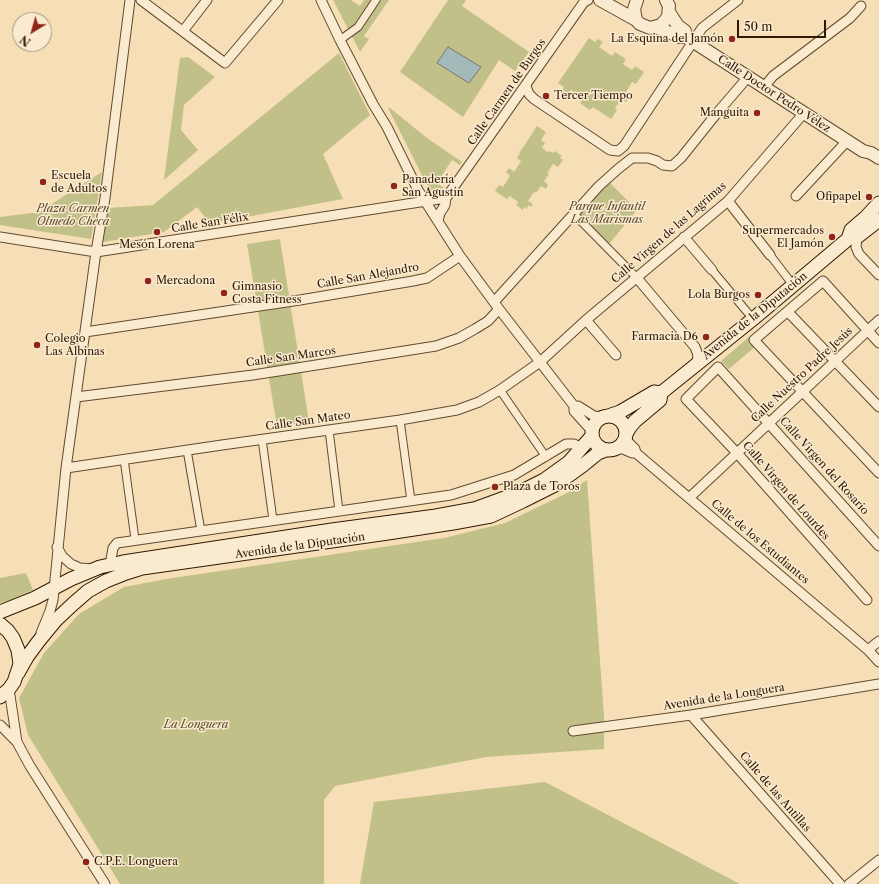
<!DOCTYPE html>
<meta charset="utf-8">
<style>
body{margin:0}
#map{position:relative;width:879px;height:884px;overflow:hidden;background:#f6dfb6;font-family:"Libre Caslon Text",serif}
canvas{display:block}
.north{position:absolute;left:12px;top:12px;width:40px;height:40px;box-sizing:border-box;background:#f9ead0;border:1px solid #a9967e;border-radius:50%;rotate:217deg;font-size:11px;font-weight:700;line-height:16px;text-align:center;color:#311803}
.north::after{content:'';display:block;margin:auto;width:14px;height:18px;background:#8f2418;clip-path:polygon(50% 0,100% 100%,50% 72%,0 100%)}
.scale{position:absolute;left:737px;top:20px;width:89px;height:18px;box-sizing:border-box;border:2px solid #311803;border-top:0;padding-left:5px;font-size:12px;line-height:14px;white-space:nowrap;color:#311803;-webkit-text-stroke:3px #f9ead0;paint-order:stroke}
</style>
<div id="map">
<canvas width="879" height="884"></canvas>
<div class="north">N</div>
<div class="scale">50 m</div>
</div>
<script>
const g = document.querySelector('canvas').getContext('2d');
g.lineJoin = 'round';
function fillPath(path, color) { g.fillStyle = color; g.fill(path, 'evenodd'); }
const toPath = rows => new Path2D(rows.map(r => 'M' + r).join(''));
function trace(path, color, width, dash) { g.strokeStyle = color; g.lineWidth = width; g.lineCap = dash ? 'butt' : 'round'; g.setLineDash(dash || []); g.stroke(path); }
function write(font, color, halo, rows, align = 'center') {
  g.font = font + ' "Libre Caslon Text",serif'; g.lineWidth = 3; g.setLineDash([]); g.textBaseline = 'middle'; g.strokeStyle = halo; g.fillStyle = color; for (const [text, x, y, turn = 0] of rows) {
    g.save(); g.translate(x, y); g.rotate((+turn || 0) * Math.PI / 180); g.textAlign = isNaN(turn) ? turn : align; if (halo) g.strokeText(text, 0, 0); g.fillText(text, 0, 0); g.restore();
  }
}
const green = toPath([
 [333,0,351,0,360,6,364,0,389,0,364,36,369,39,360,52],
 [448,0,466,0,462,6,529,52,515,71,499,60,463,117,400,72],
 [589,38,595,42,598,39,603,42,599,47,612,56,615,52,626,59,623,64,632,70,635,66,644,72,636,84,632,82,626,92,631,96,626,102,621,99,615,108,617,110,611,119,593,107,590,110,580,103,583,99,571,90,566,97,560,93,564,87,558,83],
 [339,53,370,115,323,154,343,199,224,221,243,204,213,228,197,207,164,232,103,242,108,208,153,205],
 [188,57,215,77,184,105,181,130,198,150,164,180,180,58],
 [388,108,390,108,427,138,462,162,460,165,452,160,437,183,444,188,438,192,431,193],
 [537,126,546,132,541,140,545,143,542,148,548,152,549,151,553,153,555,151,562,156,560,158,563,160,558,167,553,164,547,173,549,174,544,181,548,185,546,189,541,186,536,193,534,192,528,201,533,204,531,207,529,205,526,209,524,207,523,210,516,205,518,202,510,196,507,199,495,191,499,185,503,187,510,176,506,172,509,168,514,172,521,161,517,158,520,153,517,151,520,152],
 [102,172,91,239,0,225,0,217,39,212],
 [608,181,637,210,609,244,582,217,577,216],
 [280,239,309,422,277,427,247,244],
 [749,337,757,345,729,369,721,361],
 [587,480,604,716,604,749,486,757,335,786,324,800,324,884,120,884,28,735,19,698,44,653,79,614,124,587,166,579,444,538,505,523,567,493],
 [26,573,33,590,10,600,0,603,0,578],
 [545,782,740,884,360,884,374,802]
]);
const water = toPath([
 [448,47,481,67,469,83,437,63,448,47]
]);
const pedestrian = toPath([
 [340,40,358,27,376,0],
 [574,214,637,278],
 [770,255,793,285],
 [712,270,753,319],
 [500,390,546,457],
 [400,420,411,501],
 [329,430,339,511],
 [262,439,273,520],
 [187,450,201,531],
 [124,459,135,539]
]);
const minor = toPath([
 [141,0,225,63,278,0],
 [321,0,340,40,373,104,387,127,418,190,460,256,499,309,574,406,578,406,594,416,604,417],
 [183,31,207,0],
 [526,86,529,94,534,99,607,148,610,150,618,151,624,146,702,28,738,0],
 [764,87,773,76,850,18,861,6],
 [796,196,847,141],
 [728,201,770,255],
 [438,221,440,213,445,205,446,198],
 [0,237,96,252,446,198,584,2,588,0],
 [684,237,712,270],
 [857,237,856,247,859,254,879,275],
 [637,278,695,347,698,355,697,363],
 [494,302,599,186,618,169,632,158,648,158,657,161,663,165,672,166,681,158,717,113,748,77],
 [788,312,879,407],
 [586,320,616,355],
 [85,332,300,300,413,281,427,278,460,256],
 [879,343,823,281,754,340,879,473],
 [76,397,253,375,436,346,459,338,475,329,488,321,499,309],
 [574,406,574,411,592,431],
 [626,436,627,441,635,449,636,453,868,650],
 [615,449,623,449,632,453,636,453],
 [66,468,222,445,400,420,457,410,479,402,500,390,540,362,586,320,728,201,804,113],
 [689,498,879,320],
 [57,547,62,556,71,564,80,568,92,569],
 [110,565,113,548,117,543,451,495,514,475,566,444,574,444,581,448],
 [867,600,737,453,686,399,718,367,879,546],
 [41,633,50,611,53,600,66,468,96,252,105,198,130,0],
 [879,641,868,650,879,662],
 [9,689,17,742],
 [691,715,840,884],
 [0,725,17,742,30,766,105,884],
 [573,731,691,715,879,684],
 [849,884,879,860]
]);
const tertiary = toPath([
 [600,0,636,20],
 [637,0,634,9,636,20,640,24,650,28,661,25,668,17,669,6,666,0],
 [669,12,678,26,685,31,686,37],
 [656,27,680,37,686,37,863,151,871,153,879,158]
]);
const secondary = toPath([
 [848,239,851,230,865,218,879,203],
 '592 433a17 17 0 1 1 34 0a17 17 0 1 1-34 0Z',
 [608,416,620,412,654,392,661,393],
 [626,434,630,427,635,421,660,400,661,393,753,319,848,239,857,237,879,220],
 [0,612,35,598,71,579,100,567,123,562,332,530,436,516,474,509,518,493,544,480,569,462,592,436],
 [0,624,8,631,13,638,18,650,20,664,14,682,9,689,0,697],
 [18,673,27,657,38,642,56,620,73,604,88,591,106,581,126,573,142,568,388,533,453,523,491,516,523,501,557,484,582,466,598,453,606,450]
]);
const markers = [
 [732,39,4,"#8f2418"],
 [546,96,4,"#8f2418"],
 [757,113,4,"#8f2418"],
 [43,182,4,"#8f2418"],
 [394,186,4,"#8f2418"],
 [869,197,4,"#8f2418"],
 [157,232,4,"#8f2418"],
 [832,237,4,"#8f2418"],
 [148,281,4,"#8f2418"],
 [224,293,4,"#8f2418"],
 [758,295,4,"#8f2418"],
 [706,337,4,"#8f2418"],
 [37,345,4,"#8f2418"],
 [495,487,4,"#8f2418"],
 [86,862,4,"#8f2418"]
];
const poiNames = [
 ["La Esquina del Jamón",724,39,"right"],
 ["Tercer Tiempo",554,96],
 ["Manguita",749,113,"right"],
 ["Escuela",51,176],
 ["de Adultos",51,189],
 ["Panadería",402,180],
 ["San Agustín",402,193],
 ["Ofipapel",861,197,"right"],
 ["Supermercados",824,231,"right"],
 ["El Jamón",824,244,"right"],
 ["Mesón Lorena",157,245,"center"],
 ["Mercadona",156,281],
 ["Gimnasio",232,287],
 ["Costa Fitness",232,300],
 ["Lola Burgos",750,295,"right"],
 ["Farmacia D6",698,337,"right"],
 ["Colegio",45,339],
 ["Las Albinas",45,352],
 ["Plaza de Toros",503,487],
 ["C.P.E. Longuera",94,862]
];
const streetNames = [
 ["Calle Carmen de Burgos",507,92,-55],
 ["Calle Doctor Pedro Vélez",774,94,33],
 ["Calle San Félix",210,223,-9],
 ["Calle Virgen de las Lagrimas",669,233,-41],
 ["Calle San Alejandro",368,276,-10],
 ["Avenida de la Diputación",755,316,-39],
 ["Calle San Marcos",291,357,-8],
 ["Calle Nuestro Padre Jesús",802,375,-43],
 ["Calle San Mateo",308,421,-8],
 ["Calle Virgen del Rosario",824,466,48],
 ["Calle Virgen de Lourdes",786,491,49],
 ["Calle de los Estudiantes",760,542,40],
 ["Avenida de la Diputación",300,546,-8],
 ["Avenida de la Longuera",724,697,-9],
 ["Calle de las Antillas",775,792,49]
];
const parkNames = [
 ["Parque Infantil",607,207],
 ["Las Marismas",607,220],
 ["Plaza Carmen",73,209],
 ["Olmedo Checa",73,222],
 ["La Longuera",196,725]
];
fillPath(green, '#c2c089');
fillPath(water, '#a4b9ba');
trace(water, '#767971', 1);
trace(pedestrian, '#624a30', 9);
trace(minor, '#624a30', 11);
trace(tertiary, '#624a30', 14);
trace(secondary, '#311803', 15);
trace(pedestrian, '#f9ead0', 7);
trace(minor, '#f9ead0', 9);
trace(tertiary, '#f9ead0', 12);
trace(secondary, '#f9ead0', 13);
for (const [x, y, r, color] of markers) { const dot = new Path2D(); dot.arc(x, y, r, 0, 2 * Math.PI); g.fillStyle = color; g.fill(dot); trace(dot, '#f9ead0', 1.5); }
write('11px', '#311803', '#f9ead0', poiNames, 'left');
write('11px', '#311803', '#f9ead0', streetNames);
write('italic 11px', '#5c4a2b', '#f9ead0', parkNames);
</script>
